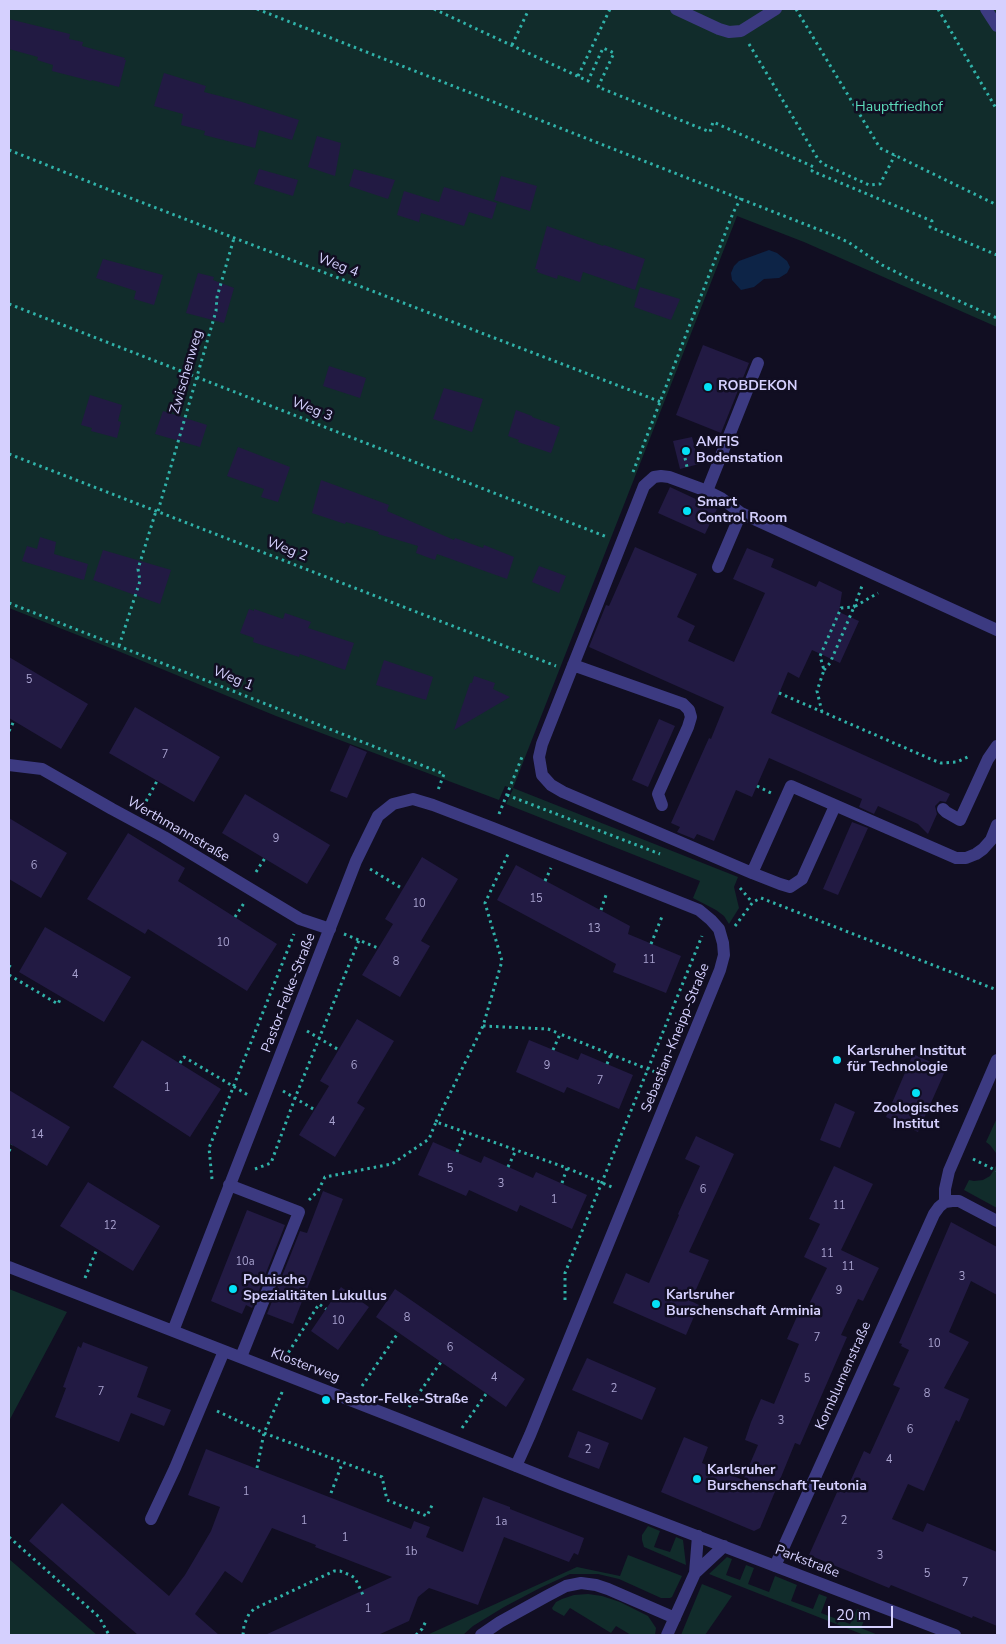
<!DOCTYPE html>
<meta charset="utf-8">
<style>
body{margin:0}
#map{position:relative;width:1006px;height:1644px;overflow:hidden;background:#110e22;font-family:"Nunito Sans",sans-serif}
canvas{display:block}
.frame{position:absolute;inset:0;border:10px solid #d5d0fe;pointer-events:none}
.scale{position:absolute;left:828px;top:1606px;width:65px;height:22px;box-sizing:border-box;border:2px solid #d5d0fe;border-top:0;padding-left:6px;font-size:15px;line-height:18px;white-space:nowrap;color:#d5d0fe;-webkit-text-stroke:4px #110e22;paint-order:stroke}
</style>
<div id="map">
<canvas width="1006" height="1644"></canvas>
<div class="frame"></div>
<div class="scale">20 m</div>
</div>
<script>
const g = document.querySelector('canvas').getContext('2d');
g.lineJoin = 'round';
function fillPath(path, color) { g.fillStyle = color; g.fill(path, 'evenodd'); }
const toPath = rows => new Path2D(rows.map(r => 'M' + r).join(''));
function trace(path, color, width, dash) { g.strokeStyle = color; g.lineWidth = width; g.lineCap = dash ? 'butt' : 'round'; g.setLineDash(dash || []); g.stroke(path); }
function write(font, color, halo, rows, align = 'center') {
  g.font = font + ' "Nunito Sans",sans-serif'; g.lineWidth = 5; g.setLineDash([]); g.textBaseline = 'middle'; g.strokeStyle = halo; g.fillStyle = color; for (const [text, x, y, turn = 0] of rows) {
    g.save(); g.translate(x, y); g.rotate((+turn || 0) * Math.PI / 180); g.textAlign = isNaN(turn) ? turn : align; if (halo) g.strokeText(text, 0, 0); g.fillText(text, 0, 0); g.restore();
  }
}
const green = toPath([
 [9,9,997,9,997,327,804,242,737,216,513,788,738,877,734,887,739,908,729,924,724,916,716,910,693,898,700,881,506,804,513,789,505,786,499,800,276,716,118,651,9,608],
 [997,1118,997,1208,964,1190,969,1180,974,1181,983,1180,990,1176,994,1170,997,1163,996,1153,990,1145,986,1142],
 [9,1289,67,1312,9,1421],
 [648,1526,660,1531,654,1547,670,1552,676,1537,683,1540,686,1565,644,1547,642,1540,642,1535],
 [628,1555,682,1576,672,1597,670,1598,661,1598,619,1579,598,1574,570,1574,540,1588,504,1607,473,1626,463,1635,427,1635,577,1567,620,1576],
 [727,1557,732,1559,726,1575,740,1580,746,1565,754,1568,748,1584,769,1592,775,1576,797,1585,791,1601,813,1609,819,1594,827,1597,821,1613,850,1624,857,1609,867,1613,861,1628,878,1635,864,1635,709,1574],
 [9,1559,97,1635,9,1635],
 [702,1584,732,1596,705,1635,681,1635],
 [588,1594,602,1596,620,1602,648,1616,656,1628,655,1635,631,1635,616,1626,611,1633,570,1608,564,1616,553,1610,552,1608,556,1602,562,1599,574,1595]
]);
const water = toPath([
 [769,250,777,253,787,261,790,267,787,273,779,278,764,279,754,287,741,290,732,280,731,273,734,266,739,261]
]);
const building = toPath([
 [9,19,70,34,69,39,83,42,82,46,125,58,124,60,126,60,119,87,92,80,91,81,52,71,53,65,37,60,38,57,9,49],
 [164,73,206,86,204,92,239,101,299,120,292,140,259,130,255,148,204,135,205,131,181,125,183,114,154,106],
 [317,136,341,143,335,176,308,167],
 [259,169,298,180,293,196,254,184],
 [354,169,395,180,388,199,349,186],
 [501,176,537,186,530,211,494,200],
 [444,187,497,203,492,219,469,212,464,226,421,213,419,222,397,215,404,191,439,202],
 [547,226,603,246,604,245,645,259,635,290,583,272,580,282,558,275,557,279,537,272,538,269,535,269],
 [103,259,163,275,154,305,134,299,136,291,96,278],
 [198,273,214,277,213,280,234,288,224,323,186,313],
 [640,287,680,299,671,320,634,307],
 [703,345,749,363,721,433,676,415],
 [329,366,366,378,360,398,323,386],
 [444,388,483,399,472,432,433,419],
 [90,395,122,405,118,421,121,422,117,438,91,431,92,428,81,425],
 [516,410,532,416,532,417,560,427,551,453,518,442,519,440,508,436],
 [163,411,207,425,200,447,155,434],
 [692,437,699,464,680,469,673,441],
 [238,447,290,467,278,502,261,497,264,489,227,476],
 [321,480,389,505,387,511,454,540,455,538,483,548,484,545,514,557,507,579,437,554,435,560,416,553,418,546,378,534,379,532,346,522,345,524,312,513],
 [670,487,717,509,705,534,658,513],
 [40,537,56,542,54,554,88,564,84,580,22,561,27,546,37,549],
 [635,547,697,574,677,617,695,626,688,641,734,662,765,593,733,579,747,548,774,559,771,567,816,587,819,581,842,592,839,612,859,621,840,663,812,650,799,678,788,672,771,713,950,794,946,802,940,801,935,806,937,814,928,834,918,824,878,806,874,814,859,807,862,799,769,758,752,797,736,790,714,841,697,834,694,839,677,832,680,827,671,823,709,738,711,739,724,707,589,647,606,605,609,606],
 [103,550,171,570,160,604,93,580],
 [539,566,566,576,559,593,532,582],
 [249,609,254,611,254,609,283,619,285,613,311,622,308,628,354,643,345,670,300,654,299,657,253,642,254,638,240,633],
 [9,657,88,704,61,749,9,718],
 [384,660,433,677,426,700,376,685],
 [474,676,495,683,493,689,510,697,454,730,470,683,472,683],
 [135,707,220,757,194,802,109,753],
 [659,719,675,726,648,787,632,780],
 [350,745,367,752,347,798,330,791],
 [245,794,330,845,307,884,222,833],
 [9,818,67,853,41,898,9,879],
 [852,822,868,828,838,895,823,889],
 [128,833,185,868,178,881,277,944,247,991,148,929,145,934,87,899],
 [422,857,458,879,421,941,430,946,400,997,362,975,393,924,385,919],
 [516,865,630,926,628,934,681,956,666,993,613,972,616,964,497,900],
 [45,927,131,977,104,1022,19,972],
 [357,1019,394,1041,357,1103,365,1108,335,1157,299,1135,329,1086,320,1081],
 [142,1040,221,1089,190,1137,113,1087],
 [529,1040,578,1060,581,1053,633,1075,619,1109,567,1087,564,1093,516,1072],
 [913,1054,946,1069,918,1132,886,1117],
 [9,1090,70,1127,47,1166,9,1143],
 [835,1103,855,1112,840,1148,820,1140],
 [696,1136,734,1154,689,1252,709,1260,691,1301,699,1305,686,1335,613,1303,626,1273,649,1283,679,1215,678,1214,700,1166,685,1159],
 [433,1142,481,1163,484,1156,533,1178,536,1172,587,1195,572,1229,520,1205,517,1212,469,1190,466,1196,418,1175],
 [834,1166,873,1184,841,1250,879,1268,863,1301,858,1299,841,1335,847,1337,800,1445,795,1443,760,1528,754,1531,661,1492,684,1437,708,1447,702,1463,743,1480,758,1445,745,1440,751,1422,761,1399,774,1404,799,1344,787,1339,799,1312,804,1314,827,1268,804,1257,820,1224,809,1219],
 [88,1182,160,1226,133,1271,60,1226],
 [323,1191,343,1199,293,1324,267,1314,300,1231,307,1233],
 [247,1210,285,1225,252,1308,246,1305,242,1314,211,1301],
 [951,1222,997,1247,997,1295,971,1281,949,1332,969,1342,944,1388,969,1399,959,1422,956,1420,924,1491,908,1484,892,1519,923,1532,927,1523,997,1552,997,1626,973,1616,972,1618,891,1585,889,1588,809,1555,838,1490,845,1493,864,1451,870,1454,900,1388,893,1385,909,1350,901,1346,902,1344,899,1343],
 [341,1287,369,1307,338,1350,311,1331],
 [395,1289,525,1379,506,1407,376,1317],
 [83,1342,148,1367,137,1397,171,1410,164,1426,131,1413,119,1442,55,1417,66,1388,63,1387,78,1346,81,1348],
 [587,1358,656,1388,642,1420,572,1390],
 [578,1431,609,1443,599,1469,568,1457],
 [206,1449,411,1529,414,1521,430,1527,426,1537,463,1552,483,1497,510,1507,510,1509,584,1538,578,1555,574,1553,569,1562,504,1537,478,1605,429,1588,418,1597,409,1621,378,1635,265,1635,392,1577,315,1547,316,1545,272,1528,242,1583,225,1571,195,1614,219,1635,138,1635,29,1541,62,1503,169,1596,185,1575,211,1531,220,1507,188,1495]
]);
const path = toPath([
 [257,9,835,236,848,242,882,265,910,279,997,318],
 [434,9,588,81,603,48,614,53,598,87,710,132,713,122,814,167,812,171,932,221,930,227,997,255],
 [796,9,880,148,997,205],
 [938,9,997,110],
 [749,44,818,159,823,164,869,185,880,184,895,155],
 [512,45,529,9],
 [578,76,610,9],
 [9,150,107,189,661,402],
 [9,304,607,537],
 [9,454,556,666],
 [685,458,687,467],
 [633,472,733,213,741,198],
 [158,511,216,311,217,297,234,238],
 [9,603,444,774,438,790],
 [119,646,140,581,138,569,156,511],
 [824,670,830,663,854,607,878,593],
 [779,693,933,760,941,763,957,762,970,756],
 [822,712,817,691,824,670,820,656,841,608,854,607,862,586],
 [9,731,14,721],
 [757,786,771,793],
 [507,795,660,854],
 [143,807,157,781],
 [499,814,522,757],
 [370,869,403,889],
 [256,872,265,858],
 [545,881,551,868],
 [740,888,752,902],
 [601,910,607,892],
 [235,917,244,903],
 [735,926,753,902,761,898,997,990],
 [344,934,378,948],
 [651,944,663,914],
 [9,967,12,962],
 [9,975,58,1004,61,997],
 [483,1026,548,1029,560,1034],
 [307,1031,339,1050],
 [553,1050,560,1034,660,1074],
 [180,1063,184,1057,248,1095],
 [607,1064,611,1054],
 [283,1091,315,1110],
 [436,1122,483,1026,502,961,485,903,509,852],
 [9,1151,12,1145],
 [457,1152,465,1132,567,1168,614,1188],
 [973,1159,997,1171],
 [508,1167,516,1150],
 [255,1169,271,1163,295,1098,359,940],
 [212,1179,209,1148,294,934],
 [562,1183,567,1168],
 [309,1200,318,1191,325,1177,392,1164,429,1139,436,1122,465,1132],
 [85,1278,97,1249],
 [565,1300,565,1273,702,936],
 [285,1358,319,1304,326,1309],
 [362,1386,398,1333],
 [409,1407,441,1362],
 [217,1411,264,1433,382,1477,387,1500,427,1516,433,1503],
 [462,1428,486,1394],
 [257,1468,264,1433,283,1390],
 [331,1493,342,1464],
 [9,1537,99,1617,109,1635],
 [243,1635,244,1625,249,1614,254,1609,334,1571,340,1571,350,1575,355,1578,363,1595],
 [416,1635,422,1629,426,1621]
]);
const minor = toPath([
 [676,9,719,29,729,32,741,31,776,9],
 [986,9,997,26],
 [707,491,758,363],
 [718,567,741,513],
 [997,630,741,513,721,498,707,491,669,477,661,476,654,477,644,486,542,744,539,757,542,775,551,785,563,792,752,873,791,786,956,858,966,858,976,854,983,849,991,840,997,825],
 [573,665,683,704,689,710,691,717,688,727,658,794,662,805],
 [9,765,42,769,112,809,164,837,300,919,330,929],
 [943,809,946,812,960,820,988,759,997,746],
 [752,873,780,884,790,887,802,879,835,806],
 [229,1185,299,1212,241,1357],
 [945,1202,945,1189,949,1171,997,1060],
 [9,1267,401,1420,561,1484,955,1635],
 [173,1331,356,861,378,816,393,804,413,799,433,805,493,828,699,910,711,920,719,929,723,943,724,955,720,970,530,1435,516,1466],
 [151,1519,175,1468,224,1351],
 [775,1566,934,1214,939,1207,945,1202,952,1201,959,1201,997,1221],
 [695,1573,724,1546],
 [481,1635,500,1622,547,1596,566,1586,581,1583,596,1585,608,1589,675,1618],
 [667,1635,695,1573,698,1536]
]);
const markers = [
 [708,387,5,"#04e1f6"],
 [686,451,5,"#04e1f6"],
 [687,511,5,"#04e1f6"],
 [837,1060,5,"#04e1f6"],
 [916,1093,5,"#04e1f6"],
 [233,1289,5,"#04e1f6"],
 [656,1304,5,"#04e1f6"],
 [326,1400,5,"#04e1f6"],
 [697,1479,5,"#04e1f6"]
];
const numberNames = [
 ["5",29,680],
 ["7",165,755],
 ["9",276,839],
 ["6",34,866],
 ["15",536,899],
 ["10",419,904],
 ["13",594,929],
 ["10",223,943],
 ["11",649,960],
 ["8",396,962],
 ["4",75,975],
 ["6",354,1066],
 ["9",547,1066],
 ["7",600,1081],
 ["1",167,1088],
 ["4",332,1122],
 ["14",37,1135],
 ["5",450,1169],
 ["3",501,1184],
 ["6",703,1190],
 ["1",554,1200],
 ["11",839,1206],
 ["12",110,1226],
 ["11",827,1254],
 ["10a",245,1262],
 ["11",848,1267],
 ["3",962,1277],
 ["9",839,1291],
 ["8",407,1318],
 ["10",338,1321],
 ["7",817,1338],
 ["10",934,1344],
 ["6",450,1348],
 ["4",494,1378],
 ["5",807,1379],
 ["2",614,1389],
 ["7",101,1392],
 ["8",927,1394],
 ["3",781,1421],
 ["6",910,1430],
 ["2",588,1450],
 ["4",889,1460],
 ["1",246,1492],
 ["1",304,1521],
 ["2",844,1521],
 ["1a",501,1522],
 ["1",345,1538],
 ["1b",411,1552],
 ["3",880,1556],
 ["5",927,1574],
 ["7",965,1583],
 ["1",368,1609]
];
const parkNames = [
 ["Hauptfriedhof",899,108]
];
const streetNames = [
 ["Weg 4",338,266,21],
 ["Zwischenweg",187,372,-74],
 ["Weg 3",312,410,21],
 ["Weg 2",287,550,21],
 ["Weg 1",233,679,22],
 ["Werthmannstraße",178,830,30],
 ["Pastor-Felke-Straße",289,993,-69],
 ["Sebastian-Kneipp-Straße",676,1038,-68],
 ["Klosterweg",305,1366,21],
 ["Kornblumenstraße",844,1376,-66],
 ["Parkstraße",807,1562,21]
];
const poiNames = [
 ["ROBDEKON",718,387],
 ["AMFIS",696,443],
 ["Bodenstation",696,459],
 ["Smart",697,503],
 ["Control Room",697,519],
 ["Karlsruher Institut",847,1052],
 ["für Technologie",847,1068],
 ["Zoologisches",916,1109,"center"],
 ["Institut",916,1125,"center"],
 ["Polnische",243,1281],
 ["Spezialitäten Lukullus",243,1297],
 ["Karlsruher",666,1296],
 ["Burschenschaft Arminia",666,1312],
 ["Pastor-Felke-Straße",336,1400],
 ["Karlsruher",707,1471],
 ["Burschenschaft Teutonia",707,1487]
];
fillPath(green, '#112c2b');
fillPath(water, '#0d2447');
fillPath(building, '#221a43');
trace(path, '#30b2a9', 3, [2.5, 4]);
trace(minor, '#3c3a81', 12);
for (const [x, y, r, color] of markers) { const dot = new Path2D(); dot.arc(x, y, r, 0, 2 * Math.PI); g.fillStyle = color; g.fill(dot); trace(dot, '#110e22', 2); }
write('11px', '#a8a2cf', null, numberNames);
write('14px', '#5dddbc', '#110e22', parkNames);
write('14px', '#d5d0fe', '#110e22', streetNames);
write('bold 14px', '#d5d0fe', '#110e22', poiNames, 'left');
</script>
